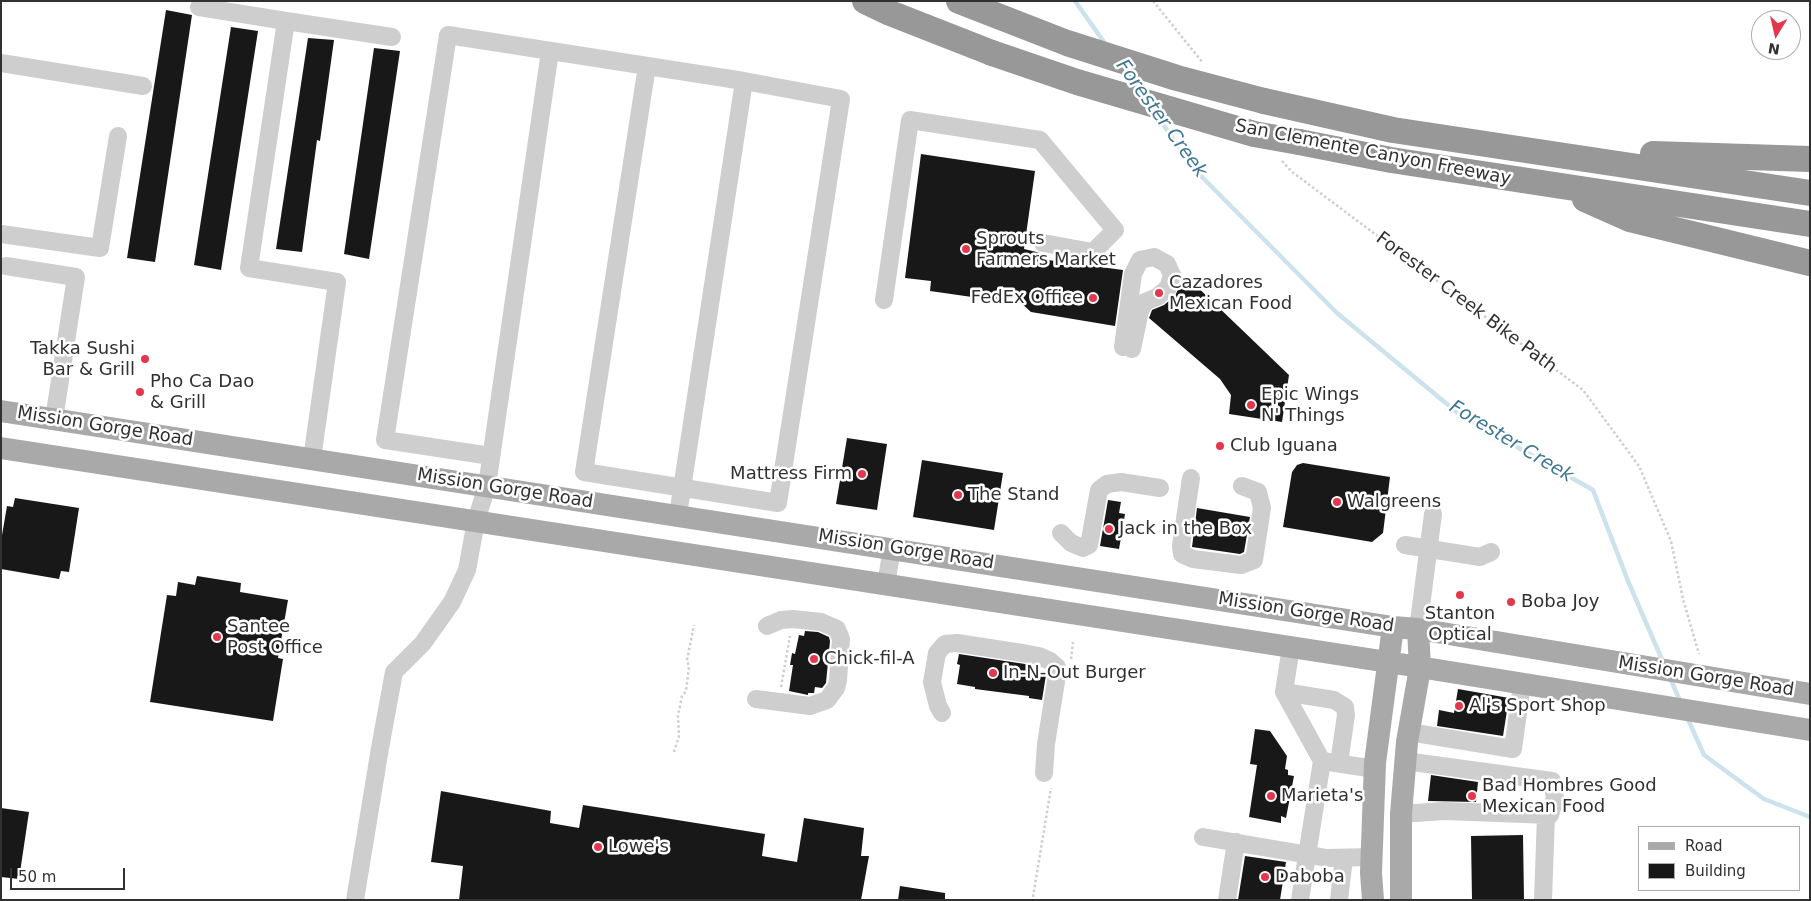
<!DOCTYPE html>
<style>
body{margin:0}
#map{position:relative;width:1811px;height:901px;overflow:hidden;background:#fff;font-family:"DejaVu Sans",sans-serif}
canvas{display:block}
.frame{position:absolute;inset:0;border:2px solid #313131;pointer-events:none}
.legend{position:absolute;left:1638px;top:826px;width:162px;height:65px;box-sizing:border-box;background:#fff;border:1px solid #adadad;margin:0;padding:6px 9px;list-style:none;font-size:15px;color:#313131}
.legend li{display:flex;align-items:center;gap:10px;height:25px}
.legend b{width:25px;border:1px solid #adadad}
.north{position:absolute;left:1751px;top:10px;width:50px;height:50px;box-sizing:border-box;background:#fff;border:1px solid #adadad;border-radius:50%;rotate:189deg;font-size:14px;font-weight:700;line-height:20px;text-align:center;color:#313131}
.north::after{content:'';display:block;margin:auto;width:18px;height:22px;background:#e4374d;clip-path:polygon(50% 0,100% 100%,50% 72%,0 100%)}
.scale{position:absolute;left:10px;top:868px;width:115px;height:22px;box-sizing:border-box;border:2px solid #313131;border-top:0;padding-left:6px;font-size:15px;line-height:18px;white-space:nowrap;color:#313131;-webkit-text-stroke:4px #fff;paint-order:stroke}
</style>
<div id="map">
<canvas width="1811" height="901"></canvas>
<div class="frame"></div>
<ul class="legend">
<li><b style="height:6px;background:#a9a9a9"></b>Road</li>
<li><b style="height:14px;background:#181818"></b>Building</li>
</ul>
<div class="north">N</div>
<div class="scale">50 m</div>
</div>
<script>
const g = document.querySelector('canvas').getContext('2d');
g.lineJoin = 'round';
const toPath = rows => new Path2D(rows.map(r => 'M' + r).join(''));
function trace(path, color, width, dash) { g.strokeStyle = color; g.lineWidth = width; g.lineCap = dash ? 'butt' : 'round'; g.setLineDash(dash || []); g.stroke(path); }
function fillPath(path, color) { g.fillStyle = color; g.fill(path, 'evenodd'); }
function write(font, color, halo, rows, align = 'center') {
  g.font = font + ' "DejaVu Sans",sans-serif'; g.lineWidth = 5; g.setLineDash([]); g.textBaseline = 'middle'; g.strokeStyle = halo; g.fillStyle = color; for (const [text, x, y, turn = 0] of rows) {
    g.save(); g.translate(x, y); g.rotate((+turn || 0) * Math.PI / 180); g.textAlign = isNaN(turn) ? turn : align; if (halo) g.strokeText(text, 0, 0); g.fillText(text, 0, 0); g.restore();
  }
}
const stream = toPath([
 [1075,1,1106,45],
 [1125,72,1138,90],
 [1157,116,1196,171,1337,313,1459,414,1593,490,1628,581,1663,662],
 [1670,678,1681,703],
 [1687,717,1704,755,1764,799,1810,817]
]);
const building = toPath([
 [166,10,192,15,155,262,127,258],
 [231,27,258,31,221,270,194,265],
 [308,38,334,40,320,141,317,140,302,252,276,249],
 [374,48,400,51,369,259,344,254],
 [921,154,1035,171,1024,249,1049,255,1048,260,1123,270,1115,326,1031,312,1002,286,1000,301,930,291,931,281,905,278],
 [1187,277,1289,375,1282,422,1229,414,1231,395,1220,379,1149,318,1152,310,1164,305,1175,296,1181,283],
 [847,438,887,444,877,510,836,504],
 [922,460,1003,473,994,530,913,517],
 [1303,463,1390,477,1383,533,1372,542,1283,527,1292,472,1297,465],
 [15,498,79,508,69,572,61,571,59,579,1,569,1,541,7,506,13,507],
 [1108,500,1121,502,1119,513,1125,514,1119,549,1100,546],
 [1197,508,1250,517,1244,552,1240,554,1192,547],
 [197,576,241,583,240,592,288,600,278,658,283,659,273,721,150,702,167,595,176,596,178,582,195,585],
 [805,631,818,632,829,637,830,641,826,683,822,688,815,687,814,693,808,693,808,695,789,691,793,665,790,665,792,653,795,654,799,635,804,636],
 [959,654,1025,664,1029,666,1028,673,1046,675,1042,700,1029,698,1029,696,975,689,975,687,957,684,960,665,957,664],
 [1458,689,1509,698,1503,736,1437,726,1439,710,1454,713],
 [1255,729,1270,731,1287,756,1285,769,1288,770,1288,775,1294,776,1286,818,1281,816,1281,823,1249,817,1257,765,1250,764],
 [1431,775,1478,782,1476,802,1428,801],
 [441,791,551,811,550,823,579,828,583,805,765,834,762,856,797,862,804,818,864,828,861,856,869,856,861,900,459,900,463,866,431,862],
 [1,808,29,812,19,879,1,877],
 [1523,835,1524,900,1472,900,1471,836],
 [1245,856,1286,862,1280,900,1238,900],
 [900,886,945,893,945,900,898,900]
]);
const path = toPath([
 [1153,1,1203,63],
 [1282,161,1292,172,1583,390,1639,466,1671,541,1683,599,1699,654],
 [1071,659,1073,642],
 [781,687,790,636],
 [674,752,679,736,678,716,682,696,686,691,689,667,687,660,694,625],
 [1033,897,1051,788]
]);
const minor = toPath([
 [199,7,286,21],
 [1,63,143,86],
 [1,234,100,248,118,136],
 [6,266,76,277,54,419],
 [884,300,910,120,1040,140,1115,230,1093,252,1043,243],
 [1123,347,1133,274,1140,260,1154,257,1167,264,1172,275,1168,288,1157,297,1145,302,1140,311,1132,349],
 [491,456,385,440,448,35,744,81,841,99,778,503,584,472,647,66],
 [312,459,337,282,249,268,286,21,392,37],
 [1191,478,1181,546,1182,554,1193,559,1241,565,1254,560,1262,508,1258,492,1242,486],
 [678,515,744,81],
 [1061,533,1071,543,1083,548,1089,545,1099,490,1107,484,1121,482,1160,488],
 [1405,545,1480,557,1491,552],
 [886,585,892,548],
 [1418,629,1433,514],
 [1291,647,1284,692,1322,761],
 [1284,692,1334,700,1345,707,1346,715,1339,763],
 [756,699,810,706,827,700,836,688,838,680,841,639,837,629,821,622,793,619,781,620,767,626],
 [942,713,938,706,932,682,937,653,945,644,957,643,1022,653,1039,656,1050,661,1057,667,1057,675,1046,744,1044,773],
 [1409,732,1513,749,1522,684],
 [1401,814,1444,811,1550,815,1555,798,1552,781,1405,761],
 [1203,837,1327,858,1372,857],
 [355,900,380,748,394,672,423,643,452,602,467,570,476,521,487,486,550,51],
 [1227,900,1236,842],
 [1300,900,1322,761,1375,769],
 [1339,900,1344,858],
 [1543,900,1546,815]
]);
const major = toPath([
 [1,411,1393,627,1418,629,1810,694],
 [1,448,1388,662,1810,730],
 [1373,900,1371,873,1375,763,1393,627],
 [1401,900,1401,814,1407,742,1420,668,1418,629]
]);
const highway = toPath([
 [865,1,890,13,992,53],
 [1264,101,1393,130,1810,193],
 [1299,142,1391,160,1810,224],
 [1653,154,1810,159],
 [1585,199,1630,219,1810,263]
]);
const highwayBridge = toPath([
 [959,1,1067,43,1177,78,1264,101],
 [992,53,1077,82,1254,134,1299,142]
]);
const markers = [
 [966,249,5,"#e4374d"],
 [1159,293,5,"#e4374d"],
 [1093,298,5,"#e4374d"],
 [145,359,5,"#e4374d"],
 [140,392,5,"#e4374d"],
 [1251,405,5,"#e4374d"],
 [1220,446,5,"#e4374d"],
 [862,474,5,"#e4374d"],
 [958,495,5,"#e4374d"],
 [1337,502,5,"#e4374d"],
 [1109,529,5,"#e4374d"],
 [1460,595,5,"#e4374d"],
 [1511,602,5,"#e4374d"],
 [217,637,5,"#e4374d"],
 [814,659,5,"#e4374d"],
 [993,673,5,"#e4374d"],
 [1459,706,5,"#e4374d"],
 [1271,796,5,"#e4374d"],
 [1472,796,5,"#e4374d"],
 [598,847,5,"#e4374d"],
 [1265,877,5,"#e4374d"]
];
const streetNames = [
 ["San Clemente Canyon Freeway",1373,153,11],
 ["Forester Creek Bike Path",1466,303,37],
 ["Mission Gorge Road",105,427,9],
 ["Mission Gorge Road",505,489,9],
 ["Mission Gorge Road",906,550,9],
 ["Mission Gorge Road",1306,613,9],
 ["Mission Gorge Road",1706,677,9]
];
const poiNames = [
 ["Sprouts",976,239],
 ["Farmers Market",976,260],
 ["Cazadores",1169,283],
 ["Mexican Food",1169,304],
 ["FedEx Office",1083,298,"right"],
 ["Takka Sushi",135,349,"right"],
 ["Bar & Grill",135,370,"right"],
 ["Pho Ca Dao",150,382],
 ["& Grill",150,403],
 ["Epic Wings",1261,395],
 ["N' Things",1261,416],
 ["Club Iguana",1230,446],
 ["Mattress Firm",852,474,"right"],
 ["The Stand",968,495],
 ["Walgreens",1347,502],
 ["Jack in the Box",1119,529],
 ["Boba Joy",1521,602],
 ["Stanton",1460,614,"center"],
 ["Optical",1460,635,"center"],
 ["Santee",227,627],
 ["Post Office",227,648],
 ["Chick-fil-A",824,659],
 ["In-N-Out Burger",1003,673],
 ["Al's Sport Shop",1469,706],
 ["Bad Hombres Good",1482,786],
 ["Mexican Food",1482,807],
 ["Marieta's",1281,796],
 ["Lowe's",608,847],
 ["Daboba",1275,877]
];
const waterNames = [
 ["Forester Creek",1161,119,54],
 ["Forester Creek",1511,442,31]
];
trace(stream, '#cce2ec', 4.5);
fillPath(building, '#181818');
trace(path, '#cecece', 2.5, [2.5, 2.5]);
trace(minor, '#cecece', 18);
trace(major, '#a9a9a9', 22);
trace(highway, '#989898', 26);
trace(highwayBridge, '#989898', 26);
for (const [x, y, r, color] of markers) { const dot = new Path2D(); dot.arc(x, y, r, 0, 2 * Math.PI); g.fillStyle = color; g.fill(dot); trace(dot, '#fff', 2); }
write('18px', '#313131', '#fff', streetNames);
write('18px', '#313131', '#fff', poiNames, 'left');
write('italic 19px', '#3f7793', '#fff', waterNames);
</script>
